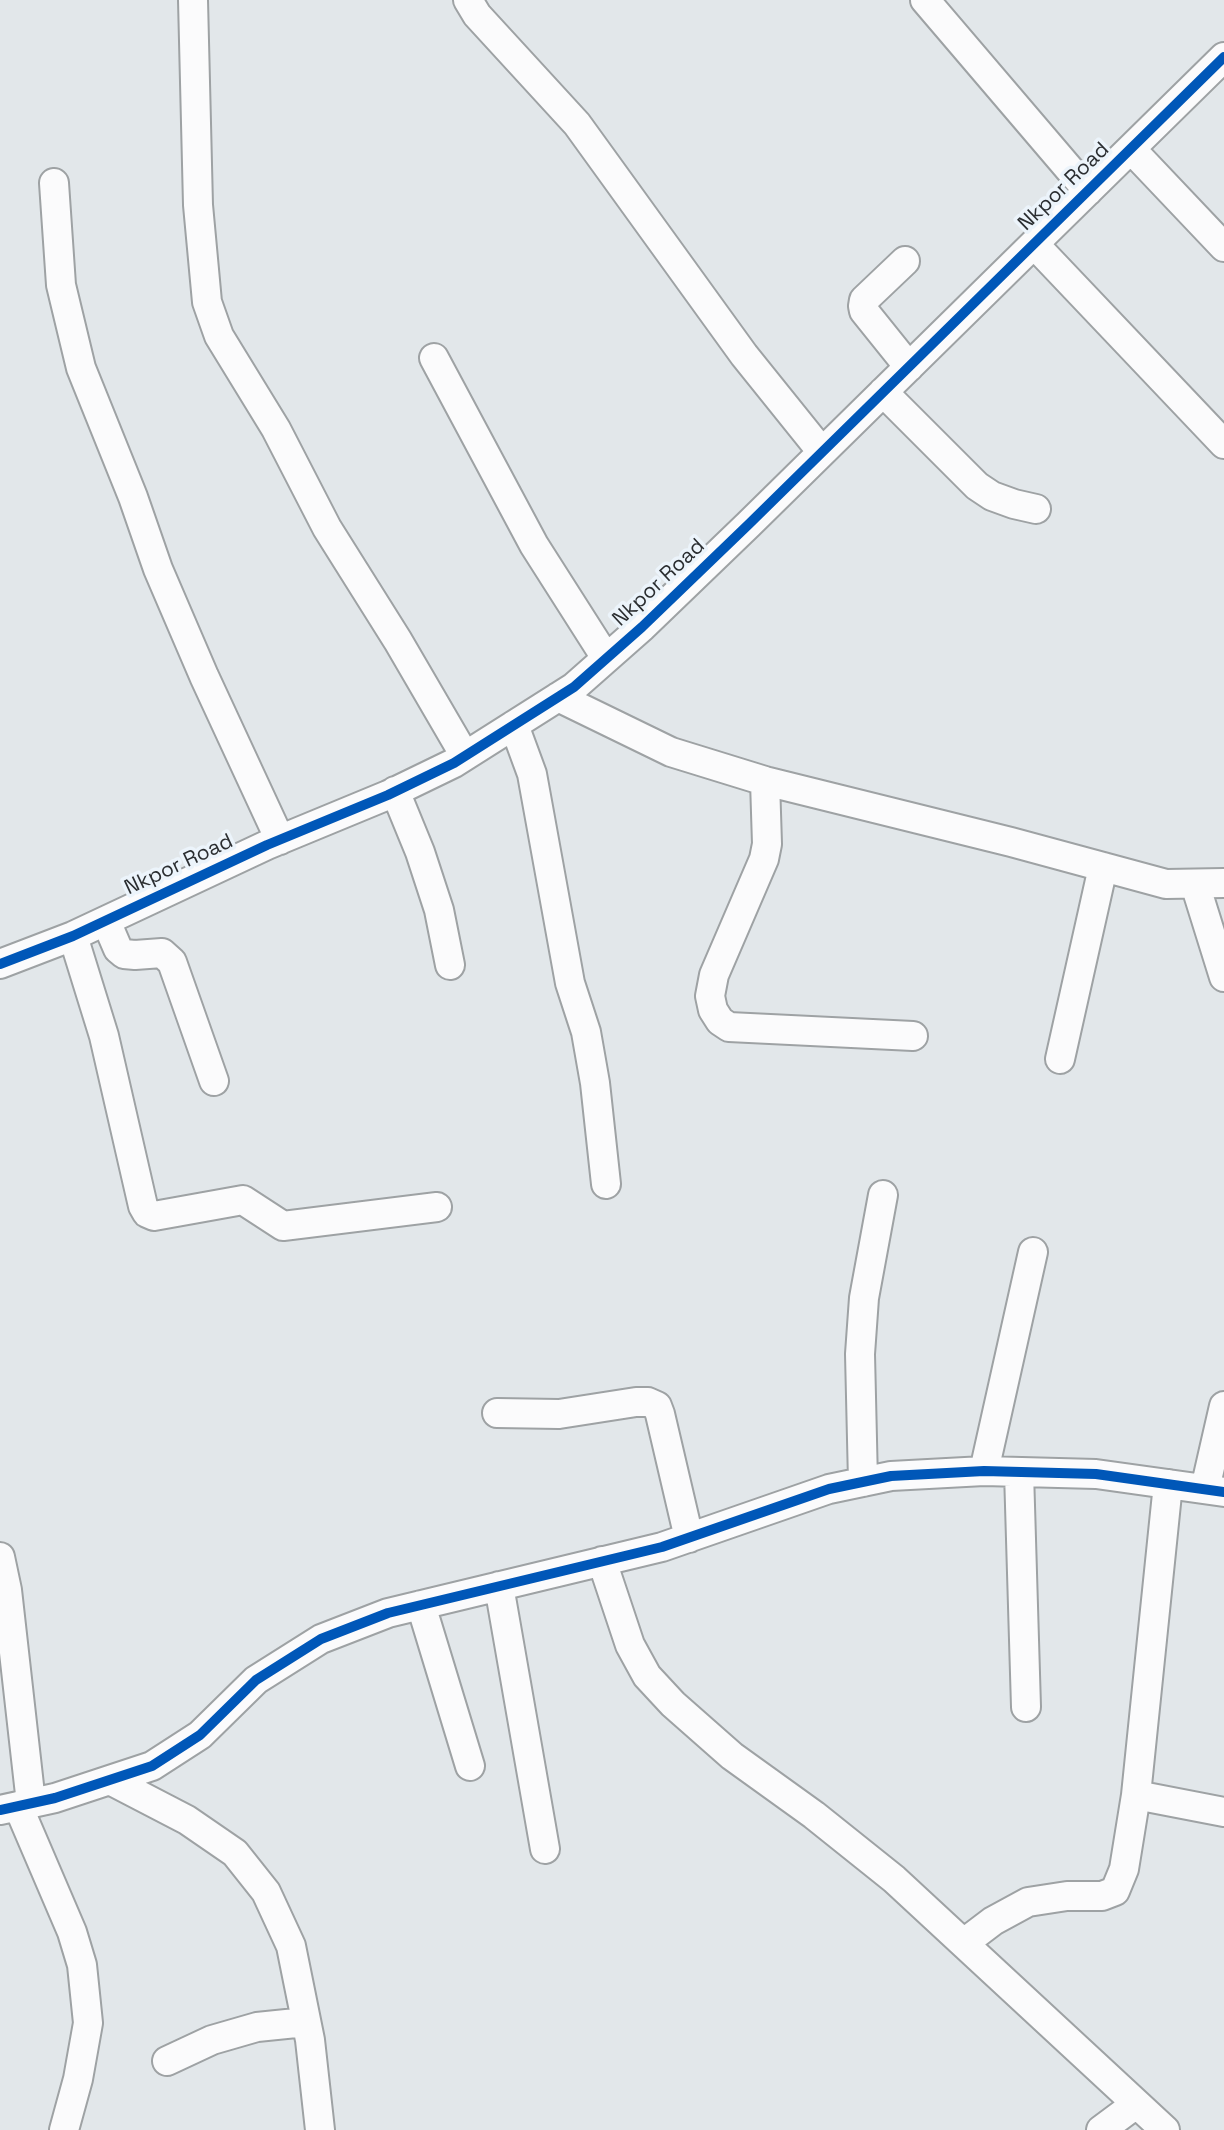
<!DOCTYPE html>
<style>
body{margin:0}
canvas{display:block;background:#e2e7ea}
</style>
<canvas width="1224" height="2130"></canvas>
<script>
const g = document.querySelector('canvas').getContext('2d');
g.lineJoin = 'round';
const toPath = rows => new Path2D(rows.map(r => 'M' + r).join(''));
function trace(path, color, width, dash) { g.strokeStyle = color; g.lineWidth = width; g.lineCap = dash ? 'butt' : 'round'; g.setLineDash(dash || []); g.stroke(path); }
function write(font, color, halo, rows, align = 'center') {
  g.font = font + ' "Space Grotesk",sans-serif'; g.lineWidth = 7; g.setLineDash([]); g.textBaseline = 'middle'; g.strokeStyle = halo; g.fillStyle = color; for (const [text, x, y, turn = 0] of rows) {
    g.save(); g.translate(x, y); g.rotate((+turn || 0) * Math.PI / 180); g.textAlign = isNaN(turn) ? turn : align; if (halo) g.strokeText(text, 0, 0); g.fillText(text, 0, 0); g.restore();
  }
}
const minor = toPath([
 [193,0,198,205,207,302,219,336,276,429,327,528,398,641,465,756],
 [468,0,477,15,577,124,744,355,822,452],
 [925,0,1088,191],
 [1131,149,1224,247],
 [54,183,61,285,81,368,133,497,158,569,204,676,280,840],
 [1034,244,1224,444],
 [905,261,864,300,863,306,864,311,909,367],
 [434,358,534,545,606,658],
 [883,392,977,486,992,496,1014,504,1036,509],
 [558,697,671,752,765,781,1011,842,1166,884,1224,883],
 [514,725,532,774,570,983,586,1032,595,1083,606,1184],
 [765,781,767,844,764,859,714,975,710,996,713,1010,720,1021,729,1027,913,1036],
 [395,791,420,852,439,910,450,965],
 [1195,884,1224,977],
 [106,921,118,949,124,954,135,955,162,953,172,962,214,1081],
 [73,936,104,1036,143,1206,147,1213,154,1216,243,1200,283,1226,437,1207],
 [0,964,73,936,267,845,388,795,454,763,574,687,642,627,749,524,1224,57],
 [1060,1059,1103,867],
 [497,1413,559,1414,636,1402,648,1402,657,1406,660,1414,689,1538],
 [984,1471,1033,1252],
 [1019,1472,1026,1707],
 [863,1482,860,1354,864,1298,883,1195],
 [1205,1489,1224,1406],
 [0,1557,7,1590,31,1803],
 [602,1561,630,1645,647,1676,673,1704,732,1756,814,1815,894,1879,1165,2130],
 [499,1586,545,1849],
 [421,1605,470,1766],
 [110,1780,187,1820,235,1853,266,1892,291,1946,310,2040,320,2130],
 [1136,1795,1224,1812],
 [18,1806,72,1932,82,1965,88,2023,78,2079,64,2130],
 [0,1810,55,1798,152,1766,200,1735,256,1680,321,1639,388,1613,662,1547,829,1489,891,1476,984,1471,1096,1474,1224,1492],
 [964,1943,993,1921,1028,1902,1067,1896,1102,1896,1115,1891,1124,1869,1136,1795,1168,1484],
 [167,2061,212,2040,257,2027,306,2022],
 [1101,2130,1136,2104]
]);
const cycleway = toPath([
 [0,964,73,936,267,845,388,795,454,763,574,687,642,627,749,524,1224,57],
 [0,1810,55,1798,152,1766,200,1735,256,1680,321,1639,388,1613,662,1547,829,1489,891,1476,984,1471,1096,1474,1224,1492]
]);
const streetNames = [
 ["Nkpor Road",1064,187,-44],
 ["Nkpor Road",659,583,-43],
 ["Nkpor Road",179,865,-25]
];
trace(minor, '#9ea2a4', 32);
trace(minor, '#fbfbfc', 28);
trace(cycleway, '#0057b8', 10);
write('21px', '#2b2e31', '#ecf4fb', streetNames);
</script>
